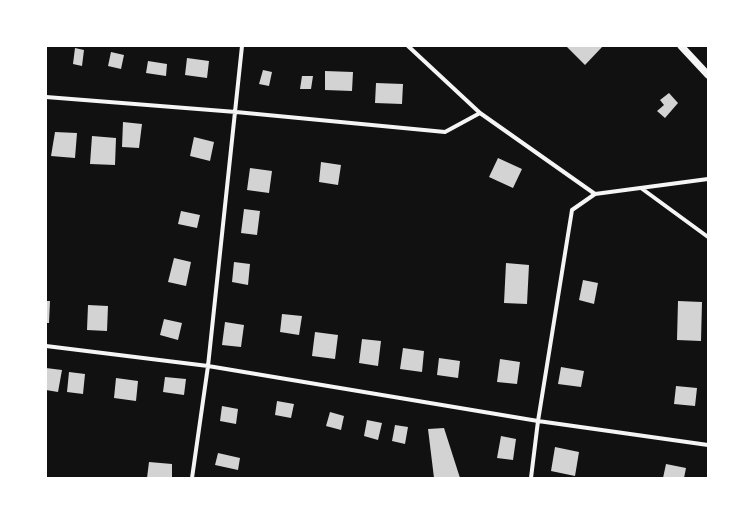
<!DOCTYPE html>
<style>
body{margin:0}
#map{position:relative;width:754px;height:524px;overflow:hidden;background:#111;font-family:"Roboto Condensed",sans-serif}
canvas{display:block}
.frame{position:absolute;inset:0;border:47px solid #fff;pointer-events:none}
</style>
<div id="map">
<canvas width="754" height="524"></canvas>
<div class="frame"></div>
</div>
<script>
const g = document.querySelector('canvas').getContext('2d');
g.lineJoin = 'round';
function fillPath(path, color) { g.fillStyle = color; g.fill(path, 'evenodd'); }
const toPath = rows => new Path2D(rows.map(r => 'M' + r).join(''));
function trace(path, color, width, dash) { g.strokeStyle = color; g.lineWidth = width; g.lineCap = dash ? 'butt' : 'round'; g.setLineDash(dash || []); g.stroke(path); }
const building = toPath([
 [566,46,603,46,585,65],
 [75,48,84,50,82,66,73,64],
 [111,52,124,55,121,69,108,66],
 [187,58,209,61,207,78,185,75],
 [148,61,167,64,166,76,146,73],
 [263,70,272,72,269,86,259,84],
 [325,71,353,72,352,91,325,90],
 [302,76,313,76,311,89,300,89],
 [376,83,403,84,402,104,375,103],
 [669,93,678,103,665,118,657,111,664,105,660,100],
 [123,122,142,124,139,148,122,147],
 [55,132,77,133,75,158,51,156],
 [92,136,116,138,115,165,90,164],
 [194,137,214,142,210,161,190,156],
 [498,158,522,169,513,188,489,177],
 [321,162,341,165,338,185,319,182],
 [250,168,272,171,269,193,247,190],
 [244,209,260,211,257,235,241,233],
 [181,211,200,215,197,228,178,224],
 [174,258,191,262,186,286,168,282],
 [234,262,250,264,248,285,232,282],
 [506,263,529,265,527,304,504,303],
 [583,280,598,283,594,304,579,300],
 [46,301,50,301,49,323,46,323],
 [678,301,702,302,701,341,677,340],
 [88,305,108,306,107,331,87,330],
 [282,314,302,316,299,335,280,332],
 [164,319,182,323,178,340,160,335],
 [225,322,244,325,241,347,222,345],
 [315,332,338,335,335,359,312,356],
 [362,339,381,341,378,366,359,363],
 [403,348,424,351,422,372,400,369],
 [439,358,460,361,458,378,437,375],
 [500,359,520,362,517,384,497,382],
 [561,367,584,371,581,387,558,384],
 [46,368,62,370,58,392,46,390],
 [69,372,85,374,83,394,67,392],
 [165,377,186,379,184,395,163,392],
 [116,378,138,381,136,401,114,398],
 [676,386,697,388,695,406,674,404],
 [277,401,294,404,291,418,275,415],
 [222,406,238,409,236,424,220,421],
 [330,412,344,416,341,430,326,426],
 [367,420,382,423,378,440,364,436],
 [395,425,408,427,405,444,392,441],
 [444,428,460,478,434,478,428,429],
 [501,436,516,439,513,460,497,458],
 [555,447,579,452,575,476,551,471],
 [218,453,240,458,238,470,215,465],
 [149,462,172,464,172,478,147,478],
 [666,464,686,468,684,478,663,478]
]);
const minor = toPath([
 [408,46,480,113,595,194,708,179],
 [46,97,236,112,445,132,480,113],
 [641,188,708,237],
 [46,346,208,366,538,421,708,445],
 [192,478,208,366,242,46],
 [531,478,538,421,572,210,595,194]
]);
const tertiary = toPath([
 [681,46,708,75]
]);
fillPath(building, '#d3d3d3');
trace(minor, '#f5f5f5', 4);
trace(tertiary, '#f5f5f5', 7);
</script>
